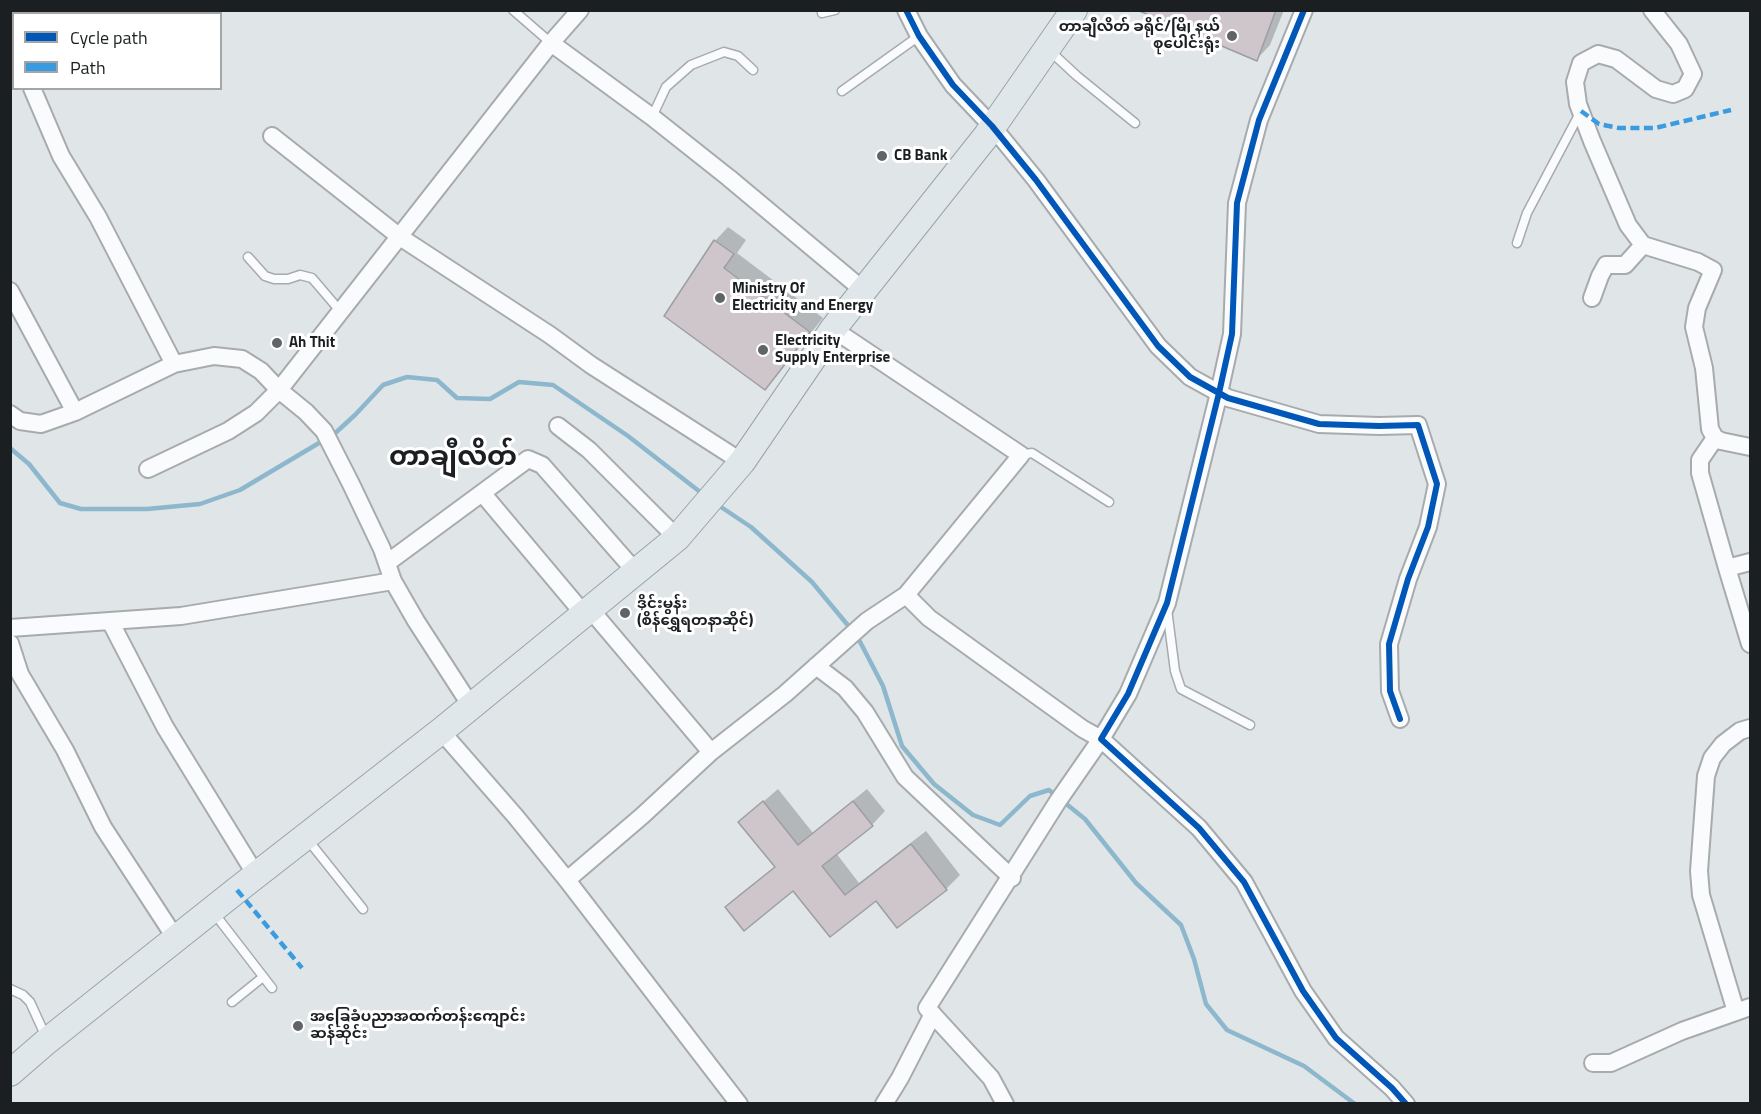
<!DOCTYPE html>
<meta charset="utf-8">
<style>
body{margin:0}
#map{position:relative;width:1761px;height:1114px;overflow:hidden;background:#e0e5e8;font-family:"Titillium Web",sans-serif}
canvas{display:block}
.frame{position:absolute;inset:0;border:12px solid #1b1f21;pointer-events:none}
.legend{position:absolute;left:12px;top:12px;width:210px;height:78px;box-sizing:border-box;background:#fff;border:2px solid #a4a5a6;margin:0;padding:8px 10px;list-style:none;font-size:18px;color:#1b1f21}
.legend li{display:flex;align-items:center;gap:12px;height:30px}
.legend b{width:30px;border:2px solid #a4a5a6}
</style>
<div id="map">
<canvas width="1761" height="1114"></canvas>
<div class="frame"></div>
<ul class="legend">
<li><b style="height:8px;background:#0057b8"></b>Cycle path</li>
<li><b style="height:8px;background:#3b9be0"></b>Path</li>
</ul>
</div>
<script>
const g = document.querySelector('canvas').getContext('2d');
g.lineJoin = 'round';
function fillPath(path, color) { g.fillStyle = color; g.fill(path, 'evenodd'); }
const toPath = rows => new Path2D(rows.map(r => 'M' + r).join(''));
function trace(path, color, width, dash) { g.strokeStyle = color; g.lineWidth = width; g.lineCap = dash ? 'butt' : 'round'; g.setLineDash(dash || []); g.stroke(path); }
function write(font, color, halo, rows, align = 'center') {
  g.font = font + ' "Titillium Web","Noto Sans Myanmar",sans-serif'; g.lineWidth = 6; g.setLineDash([]); g.textBaseline = 'middle'; g.strokeStyle = halo; g.fillStyle = color; for (const [text, x, y, turn = 0] of rows) {
    g.save(); g.translate(x, y); g.rotate((+turn || 0) * Math.PI / 180); g.textAlign = isNaN(turn) ? turn : align; if (halo) g.strokeText(text, 0, 0); g.fillText(text, 0, 0); g.restore();
  }
}
const shadow = toPath([
 [1141,10,1284,10,1270,45,1257,59],
 [728,227,746,240,737,253,823,318,778,374,764,388,666,316,715,241],
 [778,789,813,833,867,789,885,811,872,825,836,853,859,883,926,831,960,875,946,889,898,926,876,899,830,935,794,889,727,907,740,894,776,866,740,822]
]);
const stream = toPath([
 [332,436,355,415,383,385,407,377,437,380,457,398,490,399,519,382,553,385,628,436,704,495],
 [10,448,29,464,60,503,81,509,147,509,200,504,240,490,324,440],
 [718,505,751,527,812,582,851,629],
 [857,636,883,686,902,746,934,784,973,815,1000,825,1030,796,1049,790,1085,819,1136,883,1181,925,1194,959,1206,1004,1227,1030,1304,1066,1355,1104]
]);
const building = toPath([
 [1137,10,1276,10,1257,61,1137,10],
 [714,240,734,254,724,268,810,332,765,390,664,316,714,240],
 [763,801,798,845,853,801,873,826,822,866,845,895,911,844,947,890,897,928,876,901,830,937,793,891,744,931,725,907,775,867,738,822,763,801]
]);
const lane = toPath([
 [513,10,551,43],
 [822,13,835,10],
 [1050,51,1077,76,1135,123],
 [842,91,919,36],
 [652,117,666,87,691,65,724,52,738,56,753,70],
 [1517,243,1527,213,1581,111],
 [248,257,265,276,274,279,288,279,300,275,312,278,341,312],
 [1021,455,1032,453,1109,502],
 [1167,609,1175,671,1181,689,1250,725],
 [308,840,363,909],
 [214,913,272,988],
 [10,989,23,995,30,1002,46,1037],
 [232,1002,263,977]
]);
const street = toPath([
 [906,10,919,36,953,85,992,126,1036,180,1158,346,1190,377,1228,398,1319,424,1379,426,1418,425,1437,484,1428,527,1408,579,1389,644,1390,691,1400,719],
 [1304,10,1259,120,1237,203,1232,334,1219,393,1167,603,1128,694,1101,739,1199,828,1244,882,1303,991,1336,1038,1392,1088,1406,1104],
 [119,14,125,10],
 [10,41,14,46],
 [551,43,652,117,729,178,863,290],
 [10,74,14,73],
 [32,88,61,156,98,217,174,364,214,356,242,359,261,371,279,390,306,412,324,431,351,484,382,549,393,581,416,621,471,706],
 [272,136,400,237,550,335,591,365,742,462],
 [1643,245,1698,262,1713,270,1697,308,1694,327,1704,368,1710,429,1715,438,1721,441,1750,447],
 [10,291,75,412],
 [1592,298,1600,276,1606,265,1625,265,1643,245,1628,225,1592,141,1578,104,1575,82,1581,63,1598,54,1616,59,1656,89,1673,94,1685,89,1693,74,1679,44,1652,10],
 [10,414,20,421,41,424,75,412,174,364],
 [558,426,589,450,677,538],
 [1715,438,1700,460,1700,473,1727,568,1750,644],
 [148,469,228,431,256,413,279,390,551,43,580,10],
 [483,494,583,613],
 [387,563,528,459,542,465,635,571],
 [1727,568,1750,562],
 [906,595,929,618,1083,729,1101,739,1058,801,927,1008,991,1078,1005,1104],
 [590,609,711,752],
 [110,621,165,727,256,875],
 [10,628,181,616,393,581],
 [10,643,20,674,65,750,103,827,176,939],
 [816,666,845,688,865,712,905,777,1012,878],
 [441,731,516,817,567,880,739,1104],
 [567,880,642,816,711,752,785,694,867,621,906,595,1021,455,833,329],
 [1736,1012,1701,895,1699,871,1706,776,1712,758,1723,744,1740,731,1750,728],
 [1593,1063,1611,1063,1682,1031,1750,1007],
 [884,1104,900,1078,933,1014]
]);
const primary = toPath([
 [10,1073,47,1041,237,890,441,731,677,538,742,462,833,329,987,135,1074,10]
]);
const quiet = toPath([
 [1581,111,1599,124,1619,128,1655,128,1731,110],
 [237,890,302,968]
]);
const cycleway = toPath([
 [906,10,919,36,953,85,992,126,1036,180,1158,346,1190,377,1228,398,1319,424,1379,426,1418,425,1437,484,1428,527,1408,579,1389,644,1390,691,1400,719],
 [1304,10,1259,120,1237,203,1232,334,1219,393,1167,603,1128,694,1101,739,1199,828,1244,882,1303,991,1336,1038,1392,1088,1406,1104]
]);
const markers = [
 [1232,36,6,"#606467"],
 [882,156,6,"#606467"],
 [720,298,6,"#606467"],
 [277,343,6,"#606467"],
 [763,350,6,"#606467"],
 [625,613,6,"#606467"],
 [298,1026,6,"#606467"]
];
const poiNames = [
 ["တာချီလိတ် ခရိုင်/မြို့နယ်",1220,27,"right"],
 ["စုပေါင်းရုံး",1220,44,"right"],
 ["CB Bank",894,156],
 ["Ministry Of",732,289],
 ["Electricity and Energy",732,306],
 ["Electricity",775,341],
 ["Supply Enterprise",775,358],
 ["Ah Thit",289,343],
 ["ဒိုင်းမွန်း",637,604],
 ["(စိန်ရွှေရတနာဆိုင်)",637,621],
 ["အခြေခံပညာအထက်တန်းကျောင်း",310,1017],
 ["ဆန်ဆိုင်း",310,1034]
];
const townNames = [
 ["တာချီလိတ်",453,458]
];
fillPath(shadow, '#0003');
trace(stream, '#8db7cc', 4.5);
fillPath(building, '#cec6cb');
trace(building, '#9d9ea0', 1.5);
trace(lane, '#a7abae', 11);
trace(street, '#a7abae', 20);
trace(primary, '#97a4aa', 28);
trace(lane, '#fafbfc', 8);
trace(street, '#fafbfc', 16);
trace(primary, '#e0e7ea', 26);
trace(quiet, '#3b9be0', 4.5, [9, 4.5]);
trace(cycleway, '#0057b8', 6);
for (const [x, y, r, color] of markers) { const dot = new Path2D(); dot.arc(x, y, r, 0, 2 * Math.PI); g.fillStyle = color; g.fill(dot); trace(dot, '#fff', 2); }
write('bold 15px', '#1b1f21', '#fff', poiNames, 'left');
write('bold 27px', '#1b1f21', '#fff', townNames);
</script>
